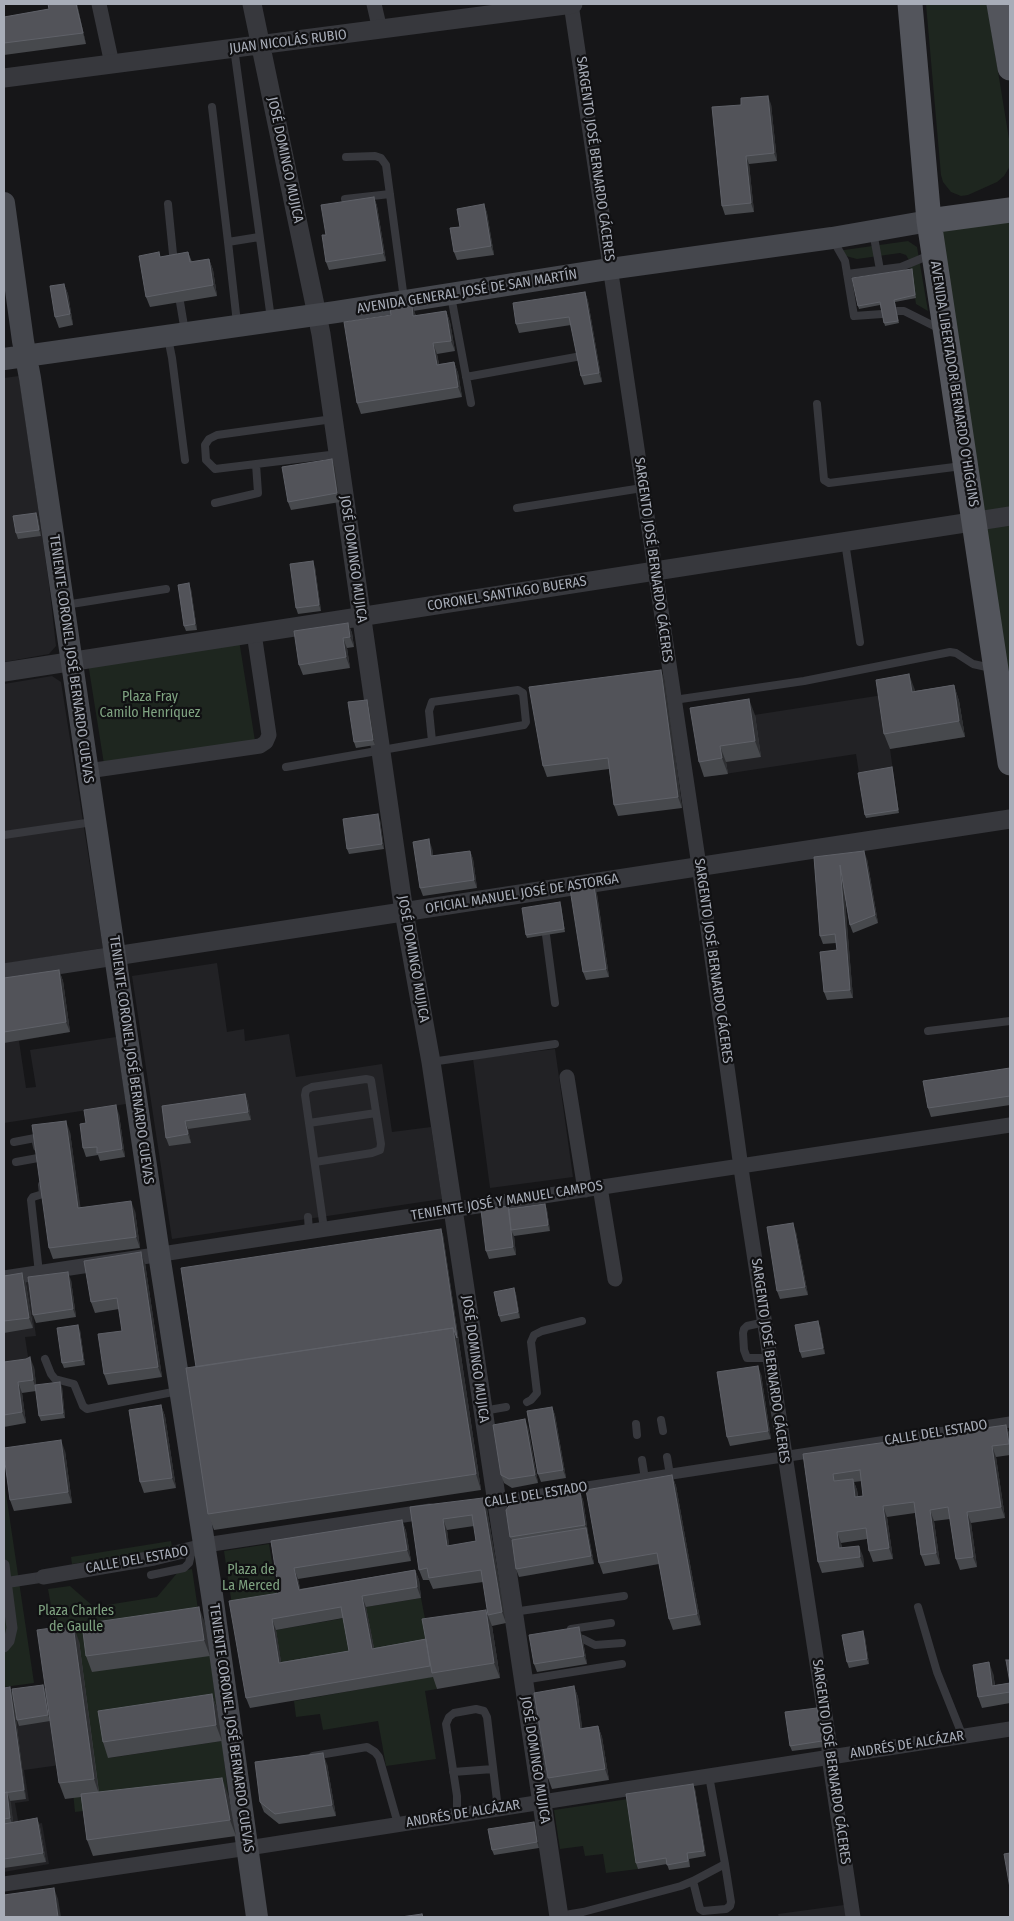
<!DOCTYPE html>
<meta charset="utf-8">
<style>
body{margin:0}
#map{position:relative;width:1014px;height:1921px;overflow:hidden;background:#161618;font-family:"Fira Sans Condensed",sans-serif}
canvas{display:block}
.frame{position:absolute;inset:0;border:5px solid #a8adb8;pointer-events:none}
</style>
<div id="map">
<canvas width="1014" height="1921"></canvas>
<div class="frame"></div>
</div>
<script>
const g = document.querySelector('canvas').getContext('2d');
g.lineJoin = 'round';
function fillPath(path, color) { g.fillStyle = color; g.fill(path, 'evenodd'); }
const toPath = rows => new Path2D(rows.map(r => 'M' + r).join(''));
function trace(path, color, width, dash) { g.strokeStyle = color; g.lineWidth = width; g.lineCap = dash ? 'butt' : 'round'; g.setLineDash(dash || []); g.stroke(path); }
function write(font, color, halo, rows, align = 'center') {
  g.font = font + ' "Fira Sans Condensed",sans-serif'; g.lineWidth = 4.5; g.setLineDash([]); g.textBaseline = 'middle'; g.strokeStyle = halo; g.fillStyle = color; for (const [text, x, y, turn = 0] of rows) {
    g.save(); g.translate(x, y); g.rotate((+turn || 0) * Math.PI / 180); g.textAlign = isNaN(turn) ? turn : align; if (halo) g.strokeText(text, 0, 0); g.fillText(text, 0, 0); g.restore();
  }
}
const built = toPath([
 [19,376,49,584,56,646,49,654,4,662,4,378],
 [52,676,61,682,103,948,4,964,4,684],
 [915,690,918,707,959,701,965,737,890,749,899,813,866,818,856,754,705,777,696,724],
 [217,963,227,1032,244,1029,245,1041,289,1034,296,1077,382,1064,392,1132,431,1127,442,1199,172,1239,132,976],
 [63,981,70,1032,19,1041,26,1088,36,1087,30,1050,116,1037,126,1104,4,1123,4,990],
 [555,1049,573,1177,490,1188,473,1059],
 [28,1280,36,1336,25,1337,30,1370,4,1374,4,1283],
 [49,1688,60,1765,24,1770,29,1801,15,1803,19,1826,42,1823,49,1864,4,1872,4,1694],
 [844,1905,846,1917,779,1917,778,1914]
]);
const green = toPath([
 [926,4,987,4,1010,145,1010,166,1004,176,997,182,968,195,961,196,951,192,943,182,941,175],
 [1010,214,1010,717,938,225],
 [908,241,917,247,928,311,916,304,909,260,906,255,900,253,857,259,846,256,837,251],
 [239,640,255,741,104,764,88,663],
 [4,1480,34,1683,4,1687],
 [171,1541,172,1548,72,1564,71,1557],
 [269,1544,279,1604,233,1612,224,1551],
 [192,1569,200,1623,210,1656,217,1710,109,1758,222,1741,228,1794,75,1812,58,1644,48,1589,70,1586,94,1607,157,1597,178,1572],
 [421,1598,431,1650,376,1659,366,1607],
 [345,1618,353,1662,283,1674,276,1630],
 [435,1676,437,1689,425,1691,436,1759,386,1766,378,1721,323,1730,320,1714,296,1717,294,1701],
 [628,1799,638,1869,606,1873,603,1854,585,1856,583,1846,560,1849,554,1810]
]);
const service = toPath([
 [234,48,271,319],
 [212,107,228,242],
 [346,157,375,156,381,158,386,165,404,299],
 [345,199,390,194],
 [168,204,174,264],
 [873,232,881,275],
 [833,240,845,261,854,316,882,314],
 [847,274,901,267,930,255],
 [451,296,471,403],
 [180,302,185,332],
 [897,311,904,311,940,329],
 [237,323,228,242,259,237],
 [168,338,172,358,185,460],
 [466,377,576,357],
 [817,404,824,480,829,483,962,466],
 [333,419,217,435,209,439,205,445,206,460,215,469,338,454],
 [215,503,258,493,256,464],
 [517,508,642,488],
 [845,542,860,642],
 [65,605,166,589],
 [674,700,804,681,950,652,956,653,973,664,991,668],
 [286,767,524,725,526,722,523,693,518,690,432,702,429,711,432,741],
 [4,835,93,822],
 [546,935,555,1003],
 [928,1031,1010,1021],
 [431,1062,555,1044],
 [309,1123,376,1113],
 [14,1142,35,1138,37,1147],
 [16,1162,38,1158],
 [315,1162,372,1153,380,1150,381,1144,371,1080,366,1079,312,1087,306,1090,305,1095,324,1229],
 [308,1217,309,1231],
 [39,1273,31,1200,33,1197,43,1194,42,1185],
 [765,1322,747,1326,744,1329,743,1333,744,1350,747,1358,771,1358],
 [45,1359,51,1374,55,1379,74,1384,83,1406,87,1409,178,1391],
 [527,1402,531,1400,537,1393,531,1342,534,1335,542,1331,582,1321],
 [483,1411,506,1407],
 [661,1420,663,1431],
 [636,1424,637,1435],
 [667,1457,670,1475],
 [642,1460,645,1479],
 [151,1575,184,1568,189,1563,192,1550],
 [918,1607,937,1672,963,1737],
 [513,1612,624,1596],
 [571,1629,611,1623],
 [583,1639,595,1645,622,1643],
 [523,1680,622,1664],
 [313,1756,367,1747,375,1752,379,1757,398,1824],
 [453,1772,493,1769],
 [457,1815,457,1796,446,1724,449,1717,454,1713,476,1709,484,1711,487,1717,498,1809],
 [693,1881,700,1909,703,1911,726,1909,730,1906,731,1902,725,1864],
 [559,1916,583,1912,681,1886,693,1881,725,1864,709,1776]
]);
const pedestrian = toPath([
 [496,1501,1010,1422],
 [4,1565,12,1628,9,1641,4,1647],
 [4,1583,43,1577]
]);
const minor = toPath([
 [99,4,112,64],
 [374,4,380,30],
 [571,4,702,886,743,1182,829,1741,829,1757,853,1917],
 [88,771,260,746,266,742,269,735,254,633],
 [567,1077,585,1190],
 [600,1187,615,1279],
 [4,1278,1010,1125],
 [43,1577,154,1558,212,1544,430,1511],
 [4,1884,248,1848,1010,1729]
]);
const tertiary = toPath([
 [252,4,321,334,404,912,431,1062,559,1917],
 [4,78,573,4],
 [4,672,1010,516],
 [4,973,1010,819]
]);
const secondary = toPath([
 [4,203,23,341,30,378,159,1254,212,1595,257,1917],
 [4,359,336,312,602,270,832,238,929,221]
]);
const primary = toPath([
 [910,4,929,221,1010,763],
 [999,4,1010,68],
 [929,221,1010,210]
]);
const wall = toPath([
 [48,4,77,4,86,44,4,55,4,11,5,17,49,9],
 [771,104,777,161,749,164,754,212,725,215,722,206],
 [374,197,377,206,386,261,329,270,326,262,326,235],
 [484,204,487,213,494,255,457,260,454,252,460,227],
 [188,252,192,262,209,259,213,270,217,296,150,307,146,297,161,257],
 [912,269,916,298,895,302,899,323,885,326,880,305,859,309,858,306],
 [64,284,68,294,73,325,59,328,55,317],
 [585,292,588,301,602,382,584,385,581,376,571,325,519,333,516,324],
 [412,305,416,316,446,311,450,322,455,351,437,354,439,364,454,362,458,373,462,397,361,414,357,403,391,315],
 [332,459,335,467,340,502,291,510,288,502],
 [36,513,38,518,41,536,18,539,16,533],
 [315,567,321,611,298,614,296,608],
 [191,589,197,630,186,631,184,626],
 [348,623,352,633,354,647,347,648,350,668,303,675,299,665],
 [665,681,682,808,618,816,614,805,609,769,547,777,543,766],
 [954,685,959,701,965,737,890,749,884,734,915,690,915,691],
 [367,700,369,705,375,745,356,748,354,742],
 [755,715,761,757,726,762,728,774,704,777,699,762],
 [892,767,899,813,866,818,865,815],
 [380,820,384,849,349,854,347,849],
 [432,848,433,856,470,851,473,859,477,888,423,896,420,888],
 [814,857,867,859,878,923,853,933,850,925,844,890,853,998,827,1000,824,992,837,950,836,943,823,944,820,936],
 [594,885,597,894,609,977,586,980,583,972],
 [561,905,565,932,527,938,526,935],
 [59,970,63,981,70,1032,4,1043,4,978],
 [1010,1068,1010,1105,931,1117,928,1108],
 [245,1094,248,1102,251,1120,188,1129,191,1143,169,1146,166,1138,162,1106],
 [119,1114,125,1157,100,1161,98,1155,86,1157,83,1148,86,1123],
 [70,1132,80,1207,135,1211,140,1248,53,1259,49,1248],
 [545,1204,547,1210,550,1231,514,1236,516,1255,489,1259,486,1251,508,1206,509,1209],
 [441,1229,443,1235,481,1490,214,1530,208,1514,196,1367],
 [796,1232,808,1295,780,1299,777,1291],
 [141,1252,145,1263,162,1377,108,1385,104,1374,122,1331,119,1309,95,1313,91,1302],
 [22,1273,26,1284,33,1328,4,1333,4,1276],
 [71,1280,76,1317,36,1323,33,1315],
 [514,1288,516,1294,520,1318,501,1322,499,1316],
 [820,1326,825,1354,802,1358,800,1352],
 [80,1330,85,1365,64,1368,62,1363],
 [4,1362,34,1367,36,1385,62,1387,65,1418,41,1421,39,1416,36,1391,22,1393,26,1423,4,1427],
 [761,1374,771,1439,730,1446,727,1437],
 [161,1405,165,1416,176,1488,144,1493,140,1482],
 [552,1407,555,1415,566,1478,541,1482,538,1474],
 [1006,1425,1010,1436,1010,1455,996,1457,1005,1518,971,1523,977,1567,960,1570,956,1559,950,1519,934,1521,940,1564,925,1566,921,1555,915,1513,887,1517,893,1559,873,1562,869,1551,867,1539,841,1543,842,1548,863,1556,864,1567,822,1573,818,1562,803,1454],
 [862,1481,863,1496,858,1496,857,1490,854,1482],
 [528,1427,538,1483,512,1488,504,1483,501,1475],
 [65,1451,72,1503,14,1511,10,1500],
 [672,1475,676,1486,701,1625,673,1630,669,1619,659,1564,603,1574,599,1563],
 [580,1492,583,1500,588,1533,594,1564,519,1577,516,1569,512,1540,510,1537],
 [410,1507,487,1509,506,1623,492,1626,500,1678,437,1689,433,1677,250,1708,246,1698,279,1593,271,1541,402,1520,406,1531,411,1561,298,1579,300,1589,415,1570,419,1580,421,1598,366,1607,374,1648,426,1639,488,1615,483,1582,433,1589,429,1580,423,1580,419,1570],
 [474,1526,476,1541,449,1546,447,1530],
 [343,1618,349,1651,281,1662,276,1630],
 [205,1623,210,1656,92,1672,86,1656],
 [582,1635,587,1664,537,1672,534,1664],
 [865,1637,869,1664,849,1668,847,1662],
 [79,1641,99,1792,228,1794,236,1836,93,1856,87,1840,81,1797,65,1799,59,1783],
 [1010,1660,1010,1703,982,1708,978,1697,993,1673,995,1685,1010,1683],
 [43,1685,45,1690,50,1721,19,1726,17,1720],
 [574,1686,578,1697,582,1728,598,1726,602,1737,609,1780,552,1789,548,1778],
 [4,1688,13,1695,26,1799,10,1801,13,1822,37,1818,40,1827,46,1862,4,1868],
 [212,1694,217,1710,222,1741,108,1758,103,1742],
 [817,1708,819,1714,824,1747,792,1751,790,1746],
 [327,1764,336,1816,279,1824,264,1812,260,1802],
 [695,1789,706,1856,689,1859,690,1867,669,1870,667,1864,638,1869,636,1863],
 [534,1822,536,1827,539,1848,494,1855,492,1850]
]);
const shadedWall = toPath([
 [76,4,77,4,86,44,83,33],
 [768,96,771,104,777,161,774,153],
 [746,156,749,164,754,212,751,203],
 [374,197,377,206,386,261,383,253],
 [484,204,487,213,494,255,491,246],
 [209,259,213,270,217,296,213,285],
 [64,284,68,294,73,325,70,314],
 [585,292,588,301,602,382,599,373],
 [412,305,416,316,413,316],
 [446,311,450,322,455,351,451,341],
 [433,343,437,354,441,376,437,365],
 [454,362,458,373,462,397,458,387],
 [332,459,335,467,340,502,337,493],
 [36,513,38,518,41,536,39,530],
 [313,561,315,567,321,611,319,605],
 [189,583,191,589,197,630,195,624],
 [348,623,352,633,354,647,350,637],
 [343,638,347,648,350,668,346,657],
 [661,670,665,681,682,808,678,797],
 [909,674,915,690,918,707,912,692],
 [954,685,959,701,965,737,959,721],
 [749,699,755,715,761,757,755,741],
 [367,700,369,705,375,745,373,740],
 [720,746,726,762,728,774,722,758],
 [892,767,893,770,899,813,898,810],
 [378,814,380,820,384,849,382,844],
 [429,839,432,848,434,865,431,856],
 [470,851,473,859,477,888,474,880],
 [864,851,867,859,878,923,875,915],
 [840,865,843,873,853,998,850,990],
 [594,885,597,894,609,977,606,969],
 [59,970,63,981,70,1032,66,1022],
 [245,1094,248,1102,251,1120,248,1112],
 [116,1105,119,1114,125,1157,122,1149],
 [66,1121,70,1132,82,1218,78,1208],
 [185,1121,188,1129,191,1143,188,1134],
 [131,1201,135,1211,140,1248,136,1237],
 [545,1204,547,1210,550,1231,548,1225],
 [508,1206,511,1215,511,1230,514,1236,516,1255,513,1247],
 [793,1223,796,1232,808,1295,805,1287],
 [441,1229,443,1235,481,1490,476,1474,453,1328],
 [141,1252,145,1263,162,1377,158,1367],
 [68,1272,71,1280,76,1317,73,1309],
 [22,1273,26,1284,33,1328,29,1318],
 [514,1288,516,1294,520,1318,518,1312],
 [818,1321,820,1326,825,1354,823,1348],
 [78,1325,80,1330,85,1365,83,1360],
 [30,1357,34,1367,37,1391,33,1380],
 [758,1366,761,1374,771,1439,768,1431],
 [18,1382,22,1393,26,1423,22,1412],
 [60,1382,62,1387,65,1418,63,1413],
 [161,1405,165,1416,176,1488,172,1478],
 [552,1407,555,1415,566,1478,563,1470],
 [525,1419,528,1427,538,1483,535,1475],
 [1006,1425,1010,1436,1010,1447,1009,1444],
 [61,1440,65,1451,72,1503,68,1492],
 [992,1446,996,1457,1005,1518,1001,1507],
 [672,1475,676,1486,701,1625,697,1614],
 [853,1479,857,1490,859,1507,855,1497],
 [580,1492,583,1500,588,1533,585,1525],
 [483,1498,487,1509,506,1623,502,1612],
 [883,1506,887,1517,893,1559,889,1548],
 [930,1510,934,1521,940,1564,936,1553],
 [967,1512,971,1523,977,1567,973,1557],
 [443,1519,447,1530,451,1557,447,1546],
 [402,1520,406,1531,411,1561,407,1550],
 [586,1528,589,1536,594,1564,591,1556],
 [837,1532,841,1543,843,1559,839,1548],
 [859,1546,863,1556,864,1567,860,1557],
 [294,1568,298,1579,303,1600,299,1590],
 [415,1570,419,1580,421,1598,417,1587],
 [362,1596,366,1607,376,1659,372,1649],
 [199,1607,205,1623,210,1656,204,1640],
 [486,1610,492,1626,500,1678,494,1663],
 [272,1619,276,1630,283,1674,279,1663],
 [73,1625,79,1641,99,1794,94,1779],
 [579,1627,582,1635,587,1664,584,1656],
 [863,1631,865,1637,869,1664,867,1659],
 [989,1662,993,1673,996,1694,992,1686],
 [43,1685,45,1690,50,1721,48,1715],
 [574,1686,578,1697,584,1740,580,1729],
 [10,1687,13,1695,26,1799,24,1790],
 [212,1694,217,1710,222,1741,216,1725],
 [817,1708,819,1714,824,1747,822,1741],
 [598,1726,602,1737,609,1780,605,1769],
 [323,1753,327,1764,336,1816,332,1805],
 [222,1778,228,1794,236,1836,230,1820],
 [693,1784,695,1789,706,1856,704,1851],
 [7,1792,11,1803,14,1829,10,1818],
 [37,1818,40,1827,46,1862,43,1853],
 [534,1822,536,1827,539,1848,537,1842],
 [54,1888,58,1899,61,1917,58,1917]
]);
const building = toPath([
 [48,4,76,4,83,33,4,43,4,17,49,9,48,4],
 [768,96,774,153,746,156,751,203,722,206,712,107,741,105,741,98,768,96],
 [374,197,383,253,326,262,322,235,326,235,321,205,374,197],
 [484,204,491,246,454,252,450,228,460,227,457,209,484,204],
 [159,252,160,257,188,252,190,262,209,259,213,285,146,297,139,256,159,252],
 [912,269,915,295,894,300,898,321,884,323,880,302,858,306,852,278,912,269],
 [64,284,70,314,55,317,50,286,64,284],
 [585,292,599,373,581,376,569,317,516,324,513,303,585,292],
 [412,305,413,316,446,311,451,341,433,343,437,365,454,362,458,387,357,403,344,322,391,315,390,308,412,305],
 [332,459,337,493,288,502,282,467,332,459],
 [36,513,39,530,16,533,13,516,36,513],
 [313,561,319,605,296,608,290,564,313,561],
 [189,583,195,624,184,626,178,585,189,583],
 [348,623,350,637,343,638,346,657,299,665,294,631,348,623],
 [661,670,678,797,614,805,608,758,543,766,529,687,661,670],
 [909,674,912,692,954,685,959,721,884,734,876,680,909,674],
 [749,699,755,741,720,746,722,758,699,762,690,708,749,699],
 [367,700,373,740,354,742,348,702,367,700],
 [892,767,898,810,865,815,858,773,892,767],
 [378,814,382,844,347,849,343,819,378,814],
 [429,839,431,856,470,851,474,880,420,888,413,842,429,839],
 [864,851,875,915,850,925,840,865,850,990,824,992,820,952,837,950,835,934,820,936,814,857,864,851],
 [594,885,606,969,583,972,570,889,594,885],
 [560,902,564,929,526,935,522,908,560,902],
 [59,970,66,1022,4,1032,4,978,59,970],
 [1010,1068,1010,1096,928,1108,923,1081,1010,1068],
 [245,1094,248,1112,185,1121,188,1134,166,1138,162,1106,245,1094],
 [116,1105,122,1149,97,1153,97,1147,83,1148,80,1124,86,1123,84,1110,116,1105],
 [66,1121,78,1208,131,1201,136,1237,49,1248,32,1125,66,1121],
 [545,1204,548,1225,511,1230,509,1209,545,1204],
 [508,1206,513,1247,486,1251,481,1210,508,1206],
 [793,1223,805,1287,777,1291,767,1227,793,1223],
 [441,1229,457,1338,453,1328,196,1367,181,1268,441,1229],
 [141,1252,158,1367,104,1374,98,1334,122,1331,117,1298,91,1302,84,1261,141,1252],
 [68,1272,73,1309,33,1315,28,1277,68,1272],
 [22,1273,29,1318,4,1321,4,1276,22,1273],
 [514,1288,518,1312,499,1316,494,1292,514,1288],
 [818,1321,823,1348,800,1352,795,1325,818,1321],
 [78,1325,83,1360,62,1363,57,1328,78,1325],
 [453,1328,476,1474,208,1514,186,1368,453,1328],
 [30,1357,33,1380,18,1382,22,1412,4,1415,4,1362,26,1359,30,1357],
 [758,1366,768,1431,727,1437,717,1372,758,1366],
 [60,1382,63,1413,39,1416,35,1385,60,1382],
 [161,1405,172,1478,140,1482,129,1410,161,1405],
 [552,1407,563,1470,538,1474,527,1411,552,1407],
 [525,1419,535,1475,509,1479,501,1475,493,1425,525,1419],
 [1006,1425,1009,1444,992,1446,1001,1507,967,1512,973,1557,956,1559,948,1507,930,1510,936,1553,921,1555,914,1502,883,1506,889,1548,869,1551,866,1528,837,1532,839,1548,859,1546,860,1557,818,1562,803,1454,1006,1425],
 [860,1470,863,1496,855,1497,853,1479,834,1481,833,1474,860,1470],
 [61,1440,68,1492,10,1500,4,1455,4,1448,61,1440],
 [672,1475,697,1614,669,1619,657,1553,599,1563,586,1490,672,1475],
 [580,1492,585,1525,510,1537,506,1510,511,1503,580,1492],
 [483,1498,502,1612,488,1615,481,1570,429,1578,427,1568,419,1570,410,1507,483,1498],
 [472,1515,476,1541,447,1546,443,1519,472,1515],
 [402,1520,407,1550,294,1568,299,1590,415,1570,417,1587,362,1596,372,1649,426,1639,430,1666,246,1698,229,1601,279,1593,271,1541,402,1520],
 [341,1607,349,1651,279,1663,272,1619,341,1607],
 [586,1528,591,1556,516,1569,512,1540,586,1528],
 [199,1607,204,1640,86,1656,82,1624,199,1607],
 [486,1610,494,1663,432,1673,422,1619,486,1610],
 [73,1625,94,1779,59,1783,37,1630,73,1625],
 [579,1627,584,1656,534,1664,529,1635,579,1627],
 [863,1631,867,1659,847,1662,842,1635,863,1631],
 [1006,1660,1010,1660,1010,1692,978,1697,973,1665,989,1662,992,1686,1010,1683,1006,1660],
 [43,1685,48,1715,17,1720,12,1689,43,1685],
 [574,1686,580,1729,598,1726,605,1769,548,1778,534,1693,574,1686],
 [10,1687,24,1790,4,1793,4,1688,10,1687],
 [212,1694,216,1725,103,1742,98,1711,212,1694],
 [817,1708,822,1741,790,1746,785,1712,817,1708],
 [323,1753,332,1805,275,1814,260,1802,255,1762,323,1753],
 [222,1778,230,1820,87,1840,81,1794,222,1778],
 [693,1784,704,1851,687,1853,688,1861,667,1865,666,1858,636,1863,626,1794,693,1784],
 [7,1792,10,1818,4,1819,4,1793,7,1792],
 [37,1818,43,1853,4,1859,4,1824,37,1818],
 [534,1822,537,1842,492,1850,488,1829,534,1822],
 [1010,1853,1010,1888,1004,1854,1010,1853],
 [54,1888,58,1917,4,1917,4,1895,54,1888],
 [422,1914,423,1917,401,1917,422,1914]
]);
const streetNames = [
 ["JUAN NICOLÁS RUBIO",288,42,-7],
 ["SARGENTO JOSÉ BERNARDO CÁCERES",595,159,82],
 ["JOSÉ DOMINGO MUJICA",285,160,78],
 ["AVENIDA GENERAL JOSÉ DE SAN MARTÍN",467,292,-9],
 ["AVENIDA LIBERTADOR BERNARDO O'HIGGINS",954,384,81],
 ["JOSÉ DOMINGO MUJICA",353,559,82],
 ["SARGENTO JOSÉ BERNARDO CÁCERES",653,560,82],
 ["CORONEL SANTIAGO BUERAS",507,594,-9],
 ["TENIENTE CORONEL JOSÉ BERNARDO CUEVAS",71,659,82],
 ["OFICIAL MANUEL JOSÉ DE ASTORGA",522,894,-9],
 ["JOSÉ DOMINGO MUJICA",413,959,80],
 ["SARGENTO JOSÉ BERNARDO CÁCERES",713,961,82],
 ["TENIENTE CORONEL JOSÉ BERNARDO CUEVAS",131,1060,82],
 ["TENIENTE JOSÉ Y MANUEL CAMPOS",507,1201,-9],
 ["JOSÉ DOMINGO MUJICA",475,1359,82],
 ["SARGENTO JOSÉ BERNARDO CÁCERES",770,1361,82],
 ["CALLE DEL ESTADO",936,1433,-9],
 ["CALLE DEL ESTADO",536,1495,-9],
 ["CALLE DEL ESTADO",137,1560,-10],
 ["TENIENTE CORONEL JOSÉ BERNARDO CUEVAS",231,1728,82],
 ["ANDRÉS DE ALCÁZAR",907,1745,-9],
 ["JOSÉ DOMINGO MUJICA",535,1760,81],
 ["SARGENTO JOSÉ BERNARDO CÁCERES",831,1762,82],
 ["ANDRÉS DE ALCÁZAR",463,1814,-9]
];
const parkNames = [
 ["Plaza Fray",150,697],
 ["Camilo Henríquez",150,713],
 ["Plaza de",251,1570],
 ["La Merced",251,1586],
 ["Plaza Charles",76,1611],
 ["de Gaulle",76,1627]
];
fillPath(built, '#222225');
fillPath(green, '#1e261f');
trace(service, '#37383d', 8);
trace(pedestrian, '#37383d', 11);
trace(minor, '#37383d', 15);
trace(tertiary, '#37383d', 19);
trace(secondary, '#45474d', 22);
trace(primary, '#53555c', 25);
fillPath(wall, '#47494d');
fillPath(shadedWall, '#2f3033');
fillPath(building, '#525359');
trace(building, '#5f6168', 1);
write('14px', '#a8adb8', '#111113', streetNames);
write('14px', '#7fa381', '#111113', parkNames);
</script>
